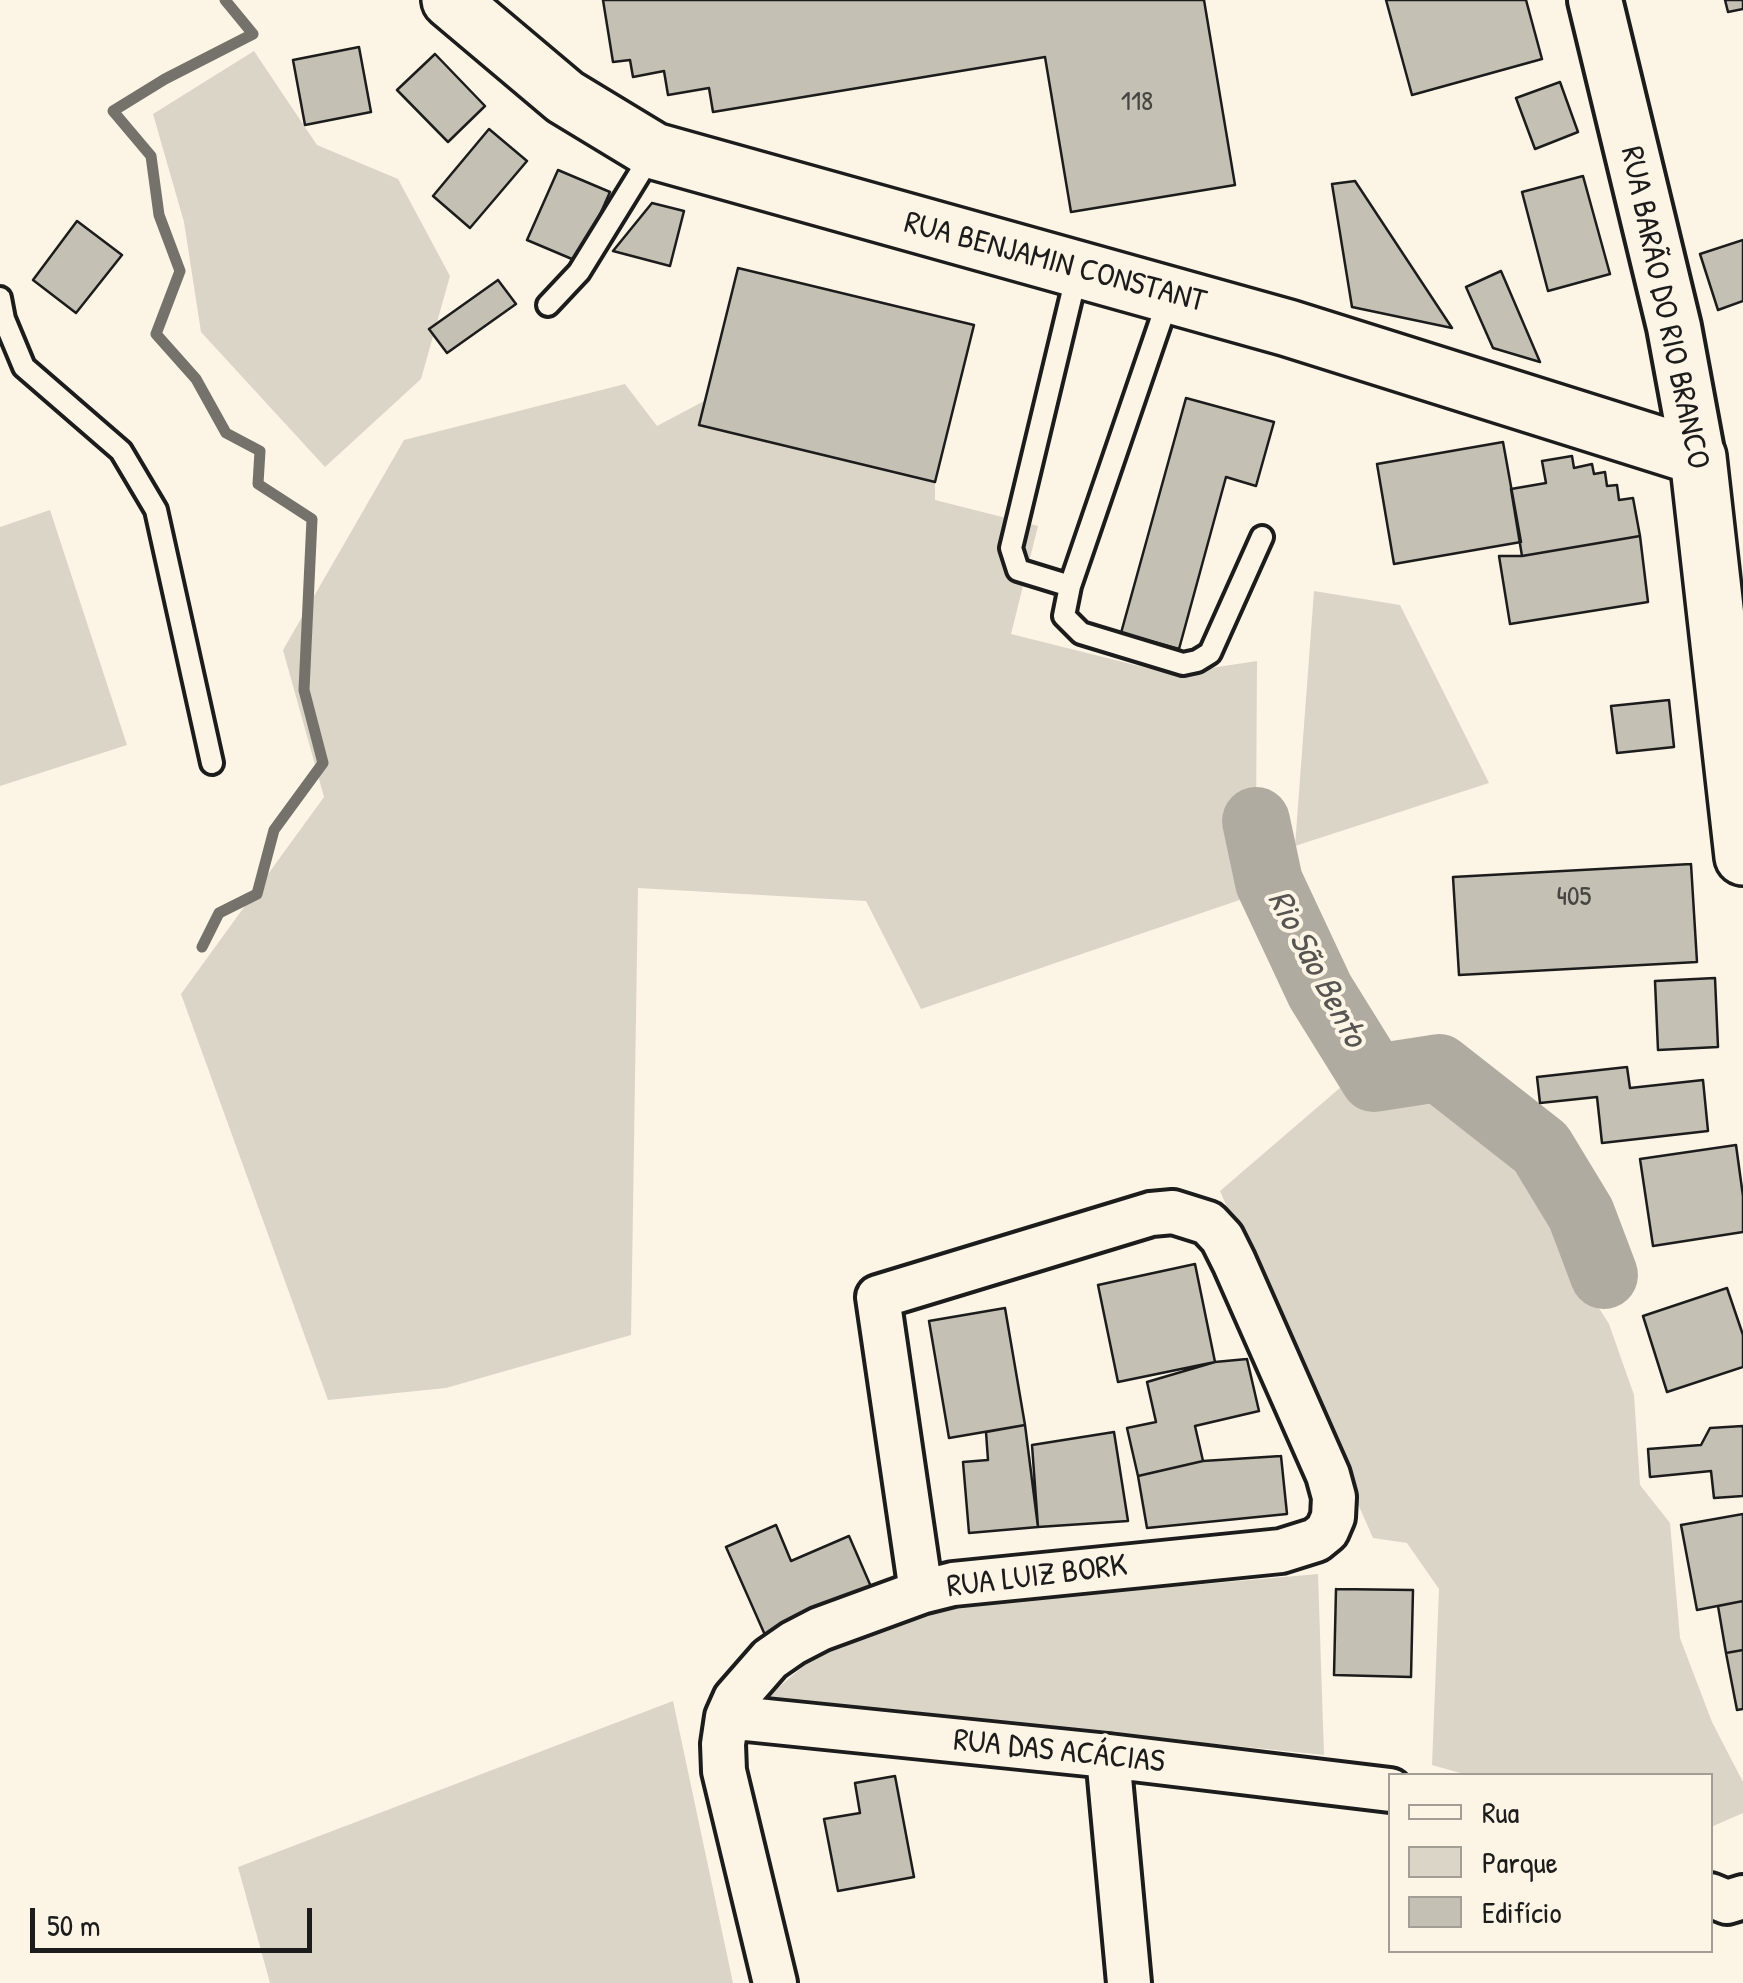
<!DOCTYPE html>
<meta charset="utf-8">
<style>
body{margin:0}
#map{position:relative;width:1743px;height:1983px;overflow:hidden;background:#fcf5e5;font-family:"Patrick Hand",sans-serif}
canvas{display:block}
.legend{position:absolute;left:1388px;top:1773px;width:325px;height:180px;box-sizing:border-box;background:#fcf5e5;border:2px solid #a29e95;margin:0;padding:12px 18px;list-style:none;font-size:30px;color:#1c1c1c}
.legend li{display:flex;align-items:center;gap:20px;height:50px}
.legend b{width:50px;border:2px solid #a29e95}
.scale{position:absolute;left:30px;top:1908px;width:282px;height:45px;box-sizing:border-box;border:5px solid #1c1c1c;border-top:0;padding-left:12px;font-size:30px;line-height:35px;white-space:nowrap;color:#1c1c1c;-webkit-text-stroke:8px #fcf5e5;paint-order:stroke}
</style>
<div id="map">
<canvas width="1743" height="1983"></canvas>
<ul class="legend">
<li><b style="height:12px;background:#fcf5e5"></b>Rua</li>
<li><b style="height:28px;background:#dbd5c8"></b>Parque</li>
<li><b style="height:28px;background:#c4c0b3"></b>Edifício</li>
</ul>
<div class="scale">50 m</div>
</div>
<script>
const g = document.querySelector('canvas').getContext('2d');
g.lineJoin = 'round';
function fillPath(path, color) { g.fillStyle = color; g.fill(path, 'evenodd'); }
const toPath = rows => new Path2D(rows.map(r => 'M' + r).join(''));
function trace(path, color, width, dash) { g.strokeStyle = color; g.lineWidth = width; g.lineCap = dash ? 'butt' : 'round'; g.setLineDash(dash || []); g.stroke(path); }
function write(font, color, halo, rows, align = 'center') {
  g.font = font + ' "Patrick Hand",sans-serif'; g.lineWidth = 8; g.setLineDash([]); g.textBaseline = 'middle'; g.strokeStyle = halo; g.fillStyle = color; for (const [text, x, y, turn = 0] of rows) {
    g.save(); g.translate(x, y); g.rotate((+turn || 0) * Math.PI / 180); g.textAlign = isNaN(turn) ? turn : align; if (halo) g.strokeText(text, 0, 0); g.fillText(text, 0, 0); g.restore();
  }
}
const green = toPath([
 [254,51,317,145,398,179,450,276,421,379,325,467,201,332,184,222,153,114],
 [625,384,657,426,706,400,700,425,935,482,935,500,1038,526,1011,634,1171,674,1257,661,1256,821,1260,893,921,1009,866,901,638,888,631,1335,446,1388,328,1400,181,994,324,797,283,650,404,440],
 [50,510,127,745,0,786,0,527],
 [1314,591,1400,605,1489,783,1295,846],
 [1341,1087,1373,1106,1426,1095,1514,1156,1578,1275,1609,1324,1634,1395,1640,1485,1670,1523,1680,1638,1712,1722,1743,1782,1743,1813,1711,1827,1710,1776,1471,1776,1432,1765,1439,1589,1407,1543,1373,1538,1220,1191],
 [1318,1574,1324,1755,766,1698,833,1641,930,1608],
 [673,1701,733,1983,270,1983,238,1867]
]);
const stream = toPath([
 [202,947,219,913,257,894,274,830,323,763,304,690,312,519,258,484,260,451,226,433,196,379,156,334,180,271,159,215,151,156,113,111,165,79,253,34,225,0]
]);
const river = toPath([
 [1256,821,1269,882,1320,991,1374,1078,1439,1068,1541,1148,1581,1214,1604,1275]
]);
const building = toPath([
 [603,0,1204,0,1235,185,1071,212,1045,57,713,112,709,88,668,95,664,71,633,77,630,60,613,62,603,0],
 [1386,0,1526,0,1542,59,1412,95,1386,0],
 [1725,0,1743,0,1743,9,1728,12,1725,0],
 [359,47,371,112,305,125,293,60,359,47],
 [435,54,485,106,448,142,397,90,435,54],
 [1560,82,1578,132,1535,149,1516,98,1560,82],
 [489,129,527,161,470,228,433,196,489,129],
 [558,170,610,192,579,262,527,240,558,170],
 [1583,176,1610,274,1548,291,1522,192,1583,176],
 [1355,181,1452,328,1352,307,1332,184,1355,181],
 [652,203,684,211,670,266,613,251,652,203],
 [77,221,122,255,76,313,33,280,77,221],
 [1743,240,1743,301,1718,310,1700,254,1743,240],
 [738,268,974,325,935,482,699,425,738,268],
 [1501,271,1540,362,1493,348,1466,287,1501,271],
 [498,280,516,304,447,353,429,329,498,280],
 [1186,398,1274,422,1256,486,1226,477,1179,649,1121,633,1186,398],
 [1503,442,1521,542,1394,564,1377,464,1503,442],
 [1572,456,1574,468,1592,464,1594,474,1605,472,1607,486,1617,485,1619,500,1633,498,1640,536,1522,556,1511,489,1546,483,1542,461,1572,456],
 [1640,536,1648,602,1510,624,1499,556,1522,556,1640,536],
 [1669,700,1674,747,1617,753,1611,706,1669,700],
 [1691,864,1697,962,1459,975,1453,877,1691,864],
 [1715,978,1718,1047,1658,1050,1655,981,1715,978],
 [1627,1067,1630,1088,1703,1080,1708,1131,1602,1143,1597,1097,1540,1103,1537,1077,1627,1067],
 [1736,1145,1743,1196,1743,1232,1653,1246,1640,1159,1736,1145],
 [1195,1264,1215,1362,1118,1382,1098,1285,1195,1264],
 [1727,1288,1743,1335,1743,1367,1667,1392,1643,1316,1727,1288],
 [1005,1308,1025,1425,949,1438,929,1321,1005,1308],
 [1247,1359,1259,1411,1195,1426,1203,1461,1138,1476,1127,1428,1156,1422,1147,1382,1215,1362,1247,1359],
 [1025,1425,1038,1527,969,1533,963,1462,988,1460,986,1432,1025,1425],
 [1743,1426,1743,1496,1714,1498,1711,1471,1650,1477,1648,1449,1701,1445,1710,1428,1743,1426],
 [1114,1432,1128,1521,1038,1527,1032,1445,1114,1432],
 [1281,1456,1287,1514,1147,1528,1138,1476,1203,1461,1281,1456],
 [1743,1514,1743,1601,1697,1610,1681,1525,1743,1514],
 [776,1525,791,1561,849,1536,872,1589,765,1635,726,1547,776,1525],
 [1336,1589,1413,1590,1411,1677,1334,1675,1336,1589],
 [1743,1601,1743,1650,1726,1653,1718,1606,1743,1601],
 [1743,1650,1743,1709,1737,1710,1726,1653,1743,1650],
 [895,1776,914,1877,838,1891,824,1819,860,1813,855,1783,895,1776]
]);
const service = toPath([
 [1077,273,1011,548,1018,570,1070,586,1169,297],
 [0,298,4,319,24,367,121,451,156,510,212,763],
 [548,305,579,272,653,152],
 [1070,586,1064,616,1081,633,1183,664,1197,661,1210,653,1262,537]
]);
const minor = toPath([
 [727,1717,1108,1756,1390,1790],
 [1108,1756,1129,1983],
 [1710,1895,1727,1902,1743,1897],
 [775,1983,724,1771,723,1744,727,1717,735,1699,770,1659,793,1643,820,1629,921,1592,953,1584,1281,1551,1316,1540,1327,1531,1333,1517,1334,1497,1328,1475,1234,1262,1222,1238,1208,1223,1173,1212,1151,1214,878,1297,921,1592]
]);
const tertiary = toPath([
 [1595,0,1674,327,1698,457]
]);
const secondary = toPath([
 [450,0,565,97,654,151,1288,328,1698,457,1743,857]
]);
const numberNames = [
 ["118",1137,103],
 ["405",1574,898]
];
const streetNames = [
 ["RUA BENJAMIN CONSTANT",1055,263,15],
 ["RUA BARÃO DO RIO BRANCO",1664,308,78],
 ["RUA LUIZ BORK",1037,1577,-7],
 ["RUA DAS ACÁCIAS",1059,1752,6]
];
const waterNames = [
 ["Rio São Bento",1316,969,62]
];
fillPath(green, '#dbd5c8');
trace(stream, '#75726c', 11);
trace(river, '#b0aba1', 68);
fillPath(building, '#c4c0b3');
trace(building, '#1c1c1c', 2.5);
trace(service, '#1c1c1c', 28);
trace(minor, '#1c1c1c', 50);
trace(tertiary, '#1c1c1c', 60);
trace(secondary, '#1c1c1c', 62);
trace(service, '#fcf5e5', 20);
trace(minor, '#fcf5e5', 42);
trace(tertiary, '#fcf5e5', 52);
trace(secondary, '#fcf5e5', 55);
write('28px', '#464542', null, numberNames);
write('32px', '#1c1c1c', '#fcf5e5', streetNames);
write('italic 35px', '#575551', '#fcf5e5', waterNames);
</script>
